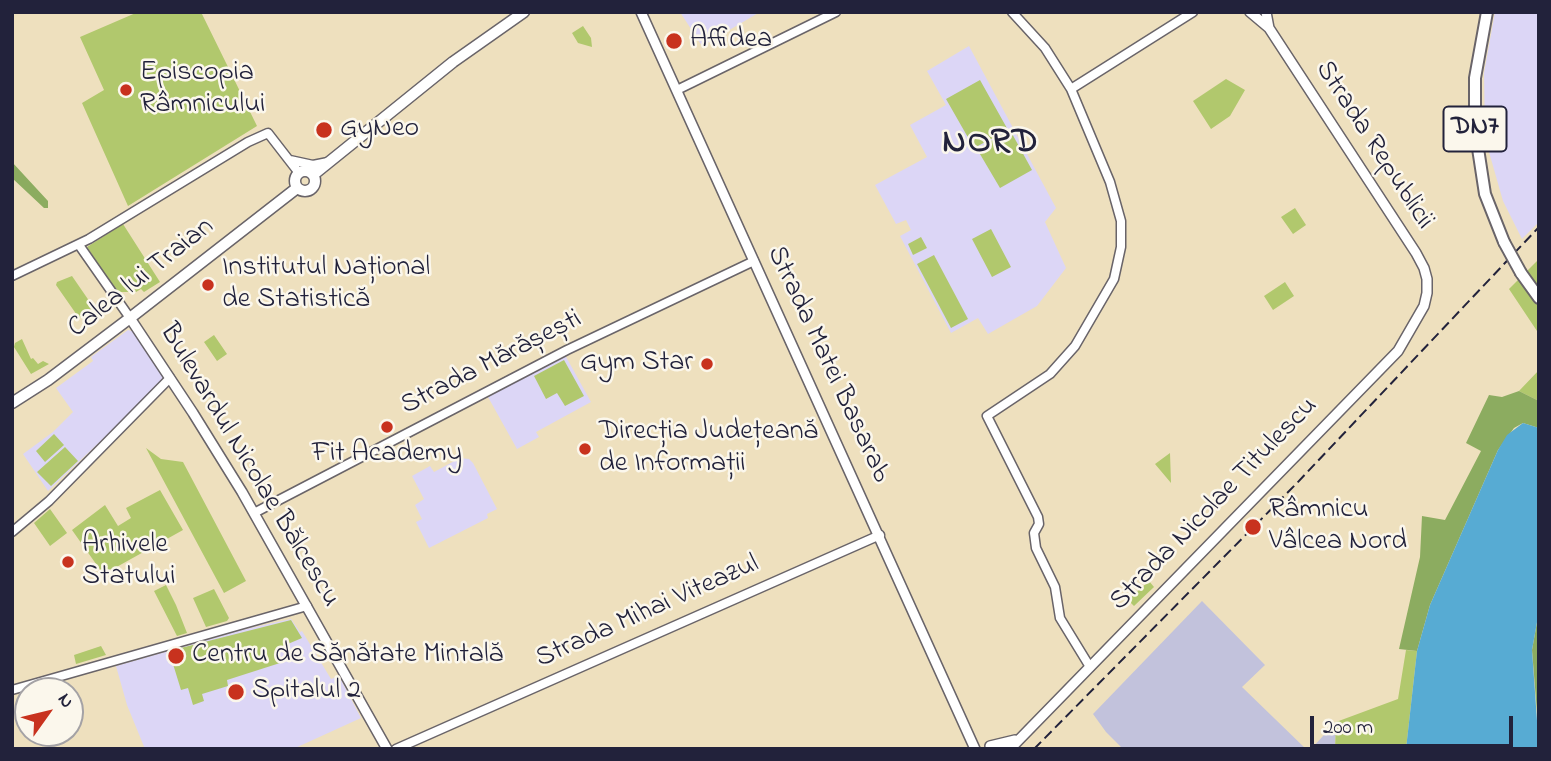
<!DOCTYPE html>
<meta charset="utf-8">
<style>
body{margin:0}
#map{position:relative;width:1551px;height:761px;overflow:hidden;background:#eee0be;font-family:"Indie Flower",sans-serif}
canvas{display:block}
.frame{position:absolute;inset:0;border:14px solid #22223b;pointer-events:none}
.north{position:absolute;left:14px;top:677px;width:70px;height:70px;box-sizing:border-box;background:#fbf7ec;border:2px solid #a4a2a5;border-radius:50%;rotate:56deg;font-size:19px;font-weight:700;line-height:28px;text-align:center;color:#22223b}
.north::after{content:'';display:block;margin:auto;width:24px;height:32px;background:#c8321e;clip-path:polygon(50% 0,100% 100%,50% 72%,0 100%)}
.scale{position:absolute;left:1310px;top:716px;width:203px;height:32px;box-sizing:border-box;border:4px solid #22223b;border-top:0;padding-left:9px;font-size:21px;line-height:24px;white-space:nowrap;color:#22223b;-webkit-text-stroke:5px #fbf7ec;paint-order:stroke}
</style>
<div id="map">
<canvas width="1551" height="761"></canvas>
<div class="frame"></div>
<div class="north">N</div>
<div class="scale">200 m</div>
</div>
<script>
const g = document.querySelector('canvas').getContext('2d');
g.lineJoin = 'round';
function fillPath(path, color) { g.fillStyle = color; g.fill(path, 'evenodd'); }
const toPath = rows => new Path2D(rows.map(r => 'M' + r).join(''));
function trace(path, color, width, dash) { g.strokeStyle = color; g.lineWidth = width; g.lineCap = dash ? 'butt' : 'round'; g.setLineDash(dash || []); g.stroke(path); }
function write(font, color, halo, rows, align = 'center') {
  g.font = font + ' "Indie Flower",sans-serif'; g.lineWidth = 5; g.setLineDash([]); g.textBaseline = 'middle'; g.strokeStyle = halo; g.fillStyle = color; for (const [text, x, y, turn = 0] of rows) {
    g.save(); g.translate(x, y); g.rotate((+turn || 0) * Math.PI / 180); g.textAlign = isNaN(turn) ? turn : align; if (halo) g.strokeText(text, 0, 0); g.fillText(text, 0, 0); g.restore();
  }
}
const built = toPath([
 [680,12,760,12,702,46],
 [1495,12,1539,12,1539,222,1522,239,1503,201,1485,138,1484,73],
 [969,46,1056,208,1045,222,1066,268,1037,306,988,334,978,318,951,333,900,236,911,230,906,220,896,224,875,185,927,157,910,125,946,105,927,71],
 [128,330,135,332,164,377,164,381,48,491,23,454,53,432,73,412,56,388,93,361,91,357],
 [565,355,591,402,536,432,539,437,517,449,488,397],
 [460,458,469,459,473,463,497,509,487,514,488,518,429,548,416,522,422,519,415,505,424,499,412,476,430,466,434,472],
 [291,619,300,632,302,631,331,679,339,676,361,718,293,749,145,749,127,705,116,666,246,629]
]);
const industrial = toPath([
 [1202,601,1265,665,1242,687,1306,749,1123,749,1106,732,1093,714],
 [1336,722,1335,749,1311,749]
]);
const green = toPath([
 [138,12,201,12,257,126,128,206,82,103,104,90,80,37],
 [583,26,591,38,592,47,578,43,572,33],
 [1226,79,1245,90,1230,116,1211,129,1193,101],
 [980,80,1008,130,974,148,946,99],
 [1010,130,1032,170,1000,188,977,149],
 [1295,208,1306,225,1293,234,1281,217],
 [123,224,160,282,144,292,141,289,136,292,117,292,87,247],
 [991,229,1011,267,992,277,972,239],
 [921,237,927,248,913,255,908,244],
 [934,255,968,319,951,328,917,264],
 [1539,259,1539,334,1509,289],
 [72,276,94,308,79,318,56,285,57,282],
 [1285,282,1294,296,1273,310,1264,296],
 [214,335,227,354,217,361,204,342],
 [22,339,31,359,33,358,38,364,43,361,49,364,31,374,14,347,15,343],
 [564,360,584,396,565,406,557,393,546,399,534,376],
 [1539,370,1539,401,1519,391],
 [54,434,64,445,45,462,36,451],
 [65,447,78,461,51,486,37,472],
 [146,448,161,459,183,462,246,581,224,593],
 [1170,453,1171,483,1155,464],
 [160,490,183,530,113,569,101,571,72,530,105,505,118,526,131,518,126,508],
 [50,509,67,533,50,546,34,523],
 [1149,581,1154,587,1134,606,1128,600],
 [166,585,176,605,187,633,177,636,154,591],
 [214,589,229,618,227,621,206,627,193,598],
 [291,620,302,638,276,649,280,663,227,680,228,686,202,694,204,701,193,705,188,688,181,690,169,651],
 [101,646,106,655,76,664,74,655],
 [1406,650,1417,651,1406,749,1335,749,1336,722,1398,699]
]);
const forest = toPath([
 [12,162,48,201,48,208,44,208,12,178],
 [1519,391,1539,401,1539,428,1523,423,1514,428,1498,450,1430,605,1417,651,1399,649,1420,557,1422,516,1445,520,1481,451,1466,443,1489,395,1502,397],
 [1539,611,1539,737,1532,650]
]);
const water = toPath([
 [1523,423,1539,428,1539,611,1532,650,1539,749,1406,749,1417,651,1430,605,1498,450,1507,435]
]);
const tertiary = toPath([
 [1012,12,1045,48,1071,89,1110,182,1121,221,1121,247,1114,279,1075,346,1050,374,987,416,1038,517,1039,524,1034,533,1036,548,1055,587,1060,618,1090,667],
 [1071,89,1193,12],
 [677,90,836,12],
 [290,160,313,165,328,162],
 [79,245,130,318],
 [12,276,89,239,248,142,268,133,299,173],
 [254,513,567,350,754,261],
 [12,532,49,501,170,378],
 [12,690,307,606],
 [396,749,880,535]
]);
const secondary = toPath([
 [641,12,975,749],
 [1266,12,1269,28],
 [130,318,193,413,242,492,387,749],
 [990,746,1015,740],
 [1010,749,1398,351,1424,306,1427,293,1427,279,1424,268,1416,253,1269,28,1250,12]
]);
const primary = toPath([
 '295 181a10 10 0 1 1 20 0a10 10 0 1 1-20 0Z',
 [313,175,453,62,524,12],
 [12,403,48,380,130,318,297,188]
]);
const trunk = toPath([
 [1487,12,1475,78,1475,129,1485,194,1504,242],
 [1521,273,1539,298]
]);
const rail = toPath([
 [1034,749,1297,483,1539,227]
]);
const trunkBridge = toPath([
 [1504,242,1521,273]
]);
const markers = [
 [674,41,9,"#c8321e"],
 [126,90,7,"#c8321e"],
 [324,130,9,"#c8321e"],
 [208,285,7,"#c8321e"],
 [707,364,7,"#c8321e"],
 [387,427,7,"#c8321e"],
 [585,449,7,"#c8321e"],
 [1253,527,9,"#c8321e"],
 [68,562,7,"#c8321e"],
 [176,656,9,"#c8321e"],
 [236,692,9,"#c8321e"]
];
const shields = [
 [1475,129,63]
];
const shieldNames = [
 ["DN7",1475,129]
];
const poiNames = [
 ["Affidea",690,41],
 ["Episcopia",140,74],
 ["Râmnicului",140,106],
 ["GyNeo",340,130],
 ["Institutul Național",222,269],
 ["de Statistică",222,301],
 ["Gym Star",693,364,"right"],
 ["Direcția Județeană",599,433],
 ["de Informații",599,465],
 ["Fit Academy",387,455,"center"],
 ["Râmnicu",1269,511],
 ["Vâlcea Nord",1269,543],
 ["Arhivele",82,546],
 ["Statului",82,578],
 ["Centru de Sănătate Mintală",192,656],
 ["Spitalul 2",252,692]
];
const streetNames = [
 ["Strada Republicii",1373,146,57],
 ["Calea lui Traian",142,279,-38],
 ["Strada Mărășești",492,364,-27],
 ["Strada Matei Basarab",827,365,65],
 ["Bulevardul Nicolae Bălcescu",248,466,59],
 ["Strada Nicolae Titulescu",1215,505,-46],
 ["Strada Mihai Viteazul",648,613,-24]
];
const districtNames = [
 ["NORD",991,145]
];
fillPath(built, '#dcd6f6');
fillPath(industrial, '#c2c2dc');
fillPath(green, '#b1c86d');
fillPath(forest, '#8cac60');
fillPath(water, '#57abd3');
trace(tertiary, '#696469', 11);
trace(secondary, '#696469', 12);
trace(primary, '#696469', 13);
trace(trunk, '#696469', 14);
trace(tertiary, '#fff', 8);
trace(secondary, '#fff', 9);
trace(primary, '#fff', 10);
trace(trunk, '#fff', 10);
trace(rail, '#22223b', 2, [10, 5]);
trace(trunkBridge, '#696469', 14, []);
trace(trunkBridge, '#fff', 10);
for (const [x, y, r, color] of markers) { const dot = new Path2D(); dot.arc(x, y, r, 0, 2 * Math.PI); g.fillStyle = color; g.fill(dot); trace(dot, '#fbf7ec', 2.5); }
for (const [x, y, w] of shields) { const box = new Path2D(); box.roundRect(x - w / 2, y - 22.5, w, 45, 5); g.fillStyle = '#fbf7ec'; g.fill(box); trace(box, '#22223b', 2); }
write('bold 26px', '#22223b', null, shieldNames);
write('28px', '#22223b', '#fbf7ec', poiNames, 'left');
write('28px', '#22223b', '#fbf7ec', streetNames);
g.letterSpacing = '2px';
write('bold 35px', '#22223b', '#fbf7ec', districtNames);
g.letterSpacing = '0px';
</script>
